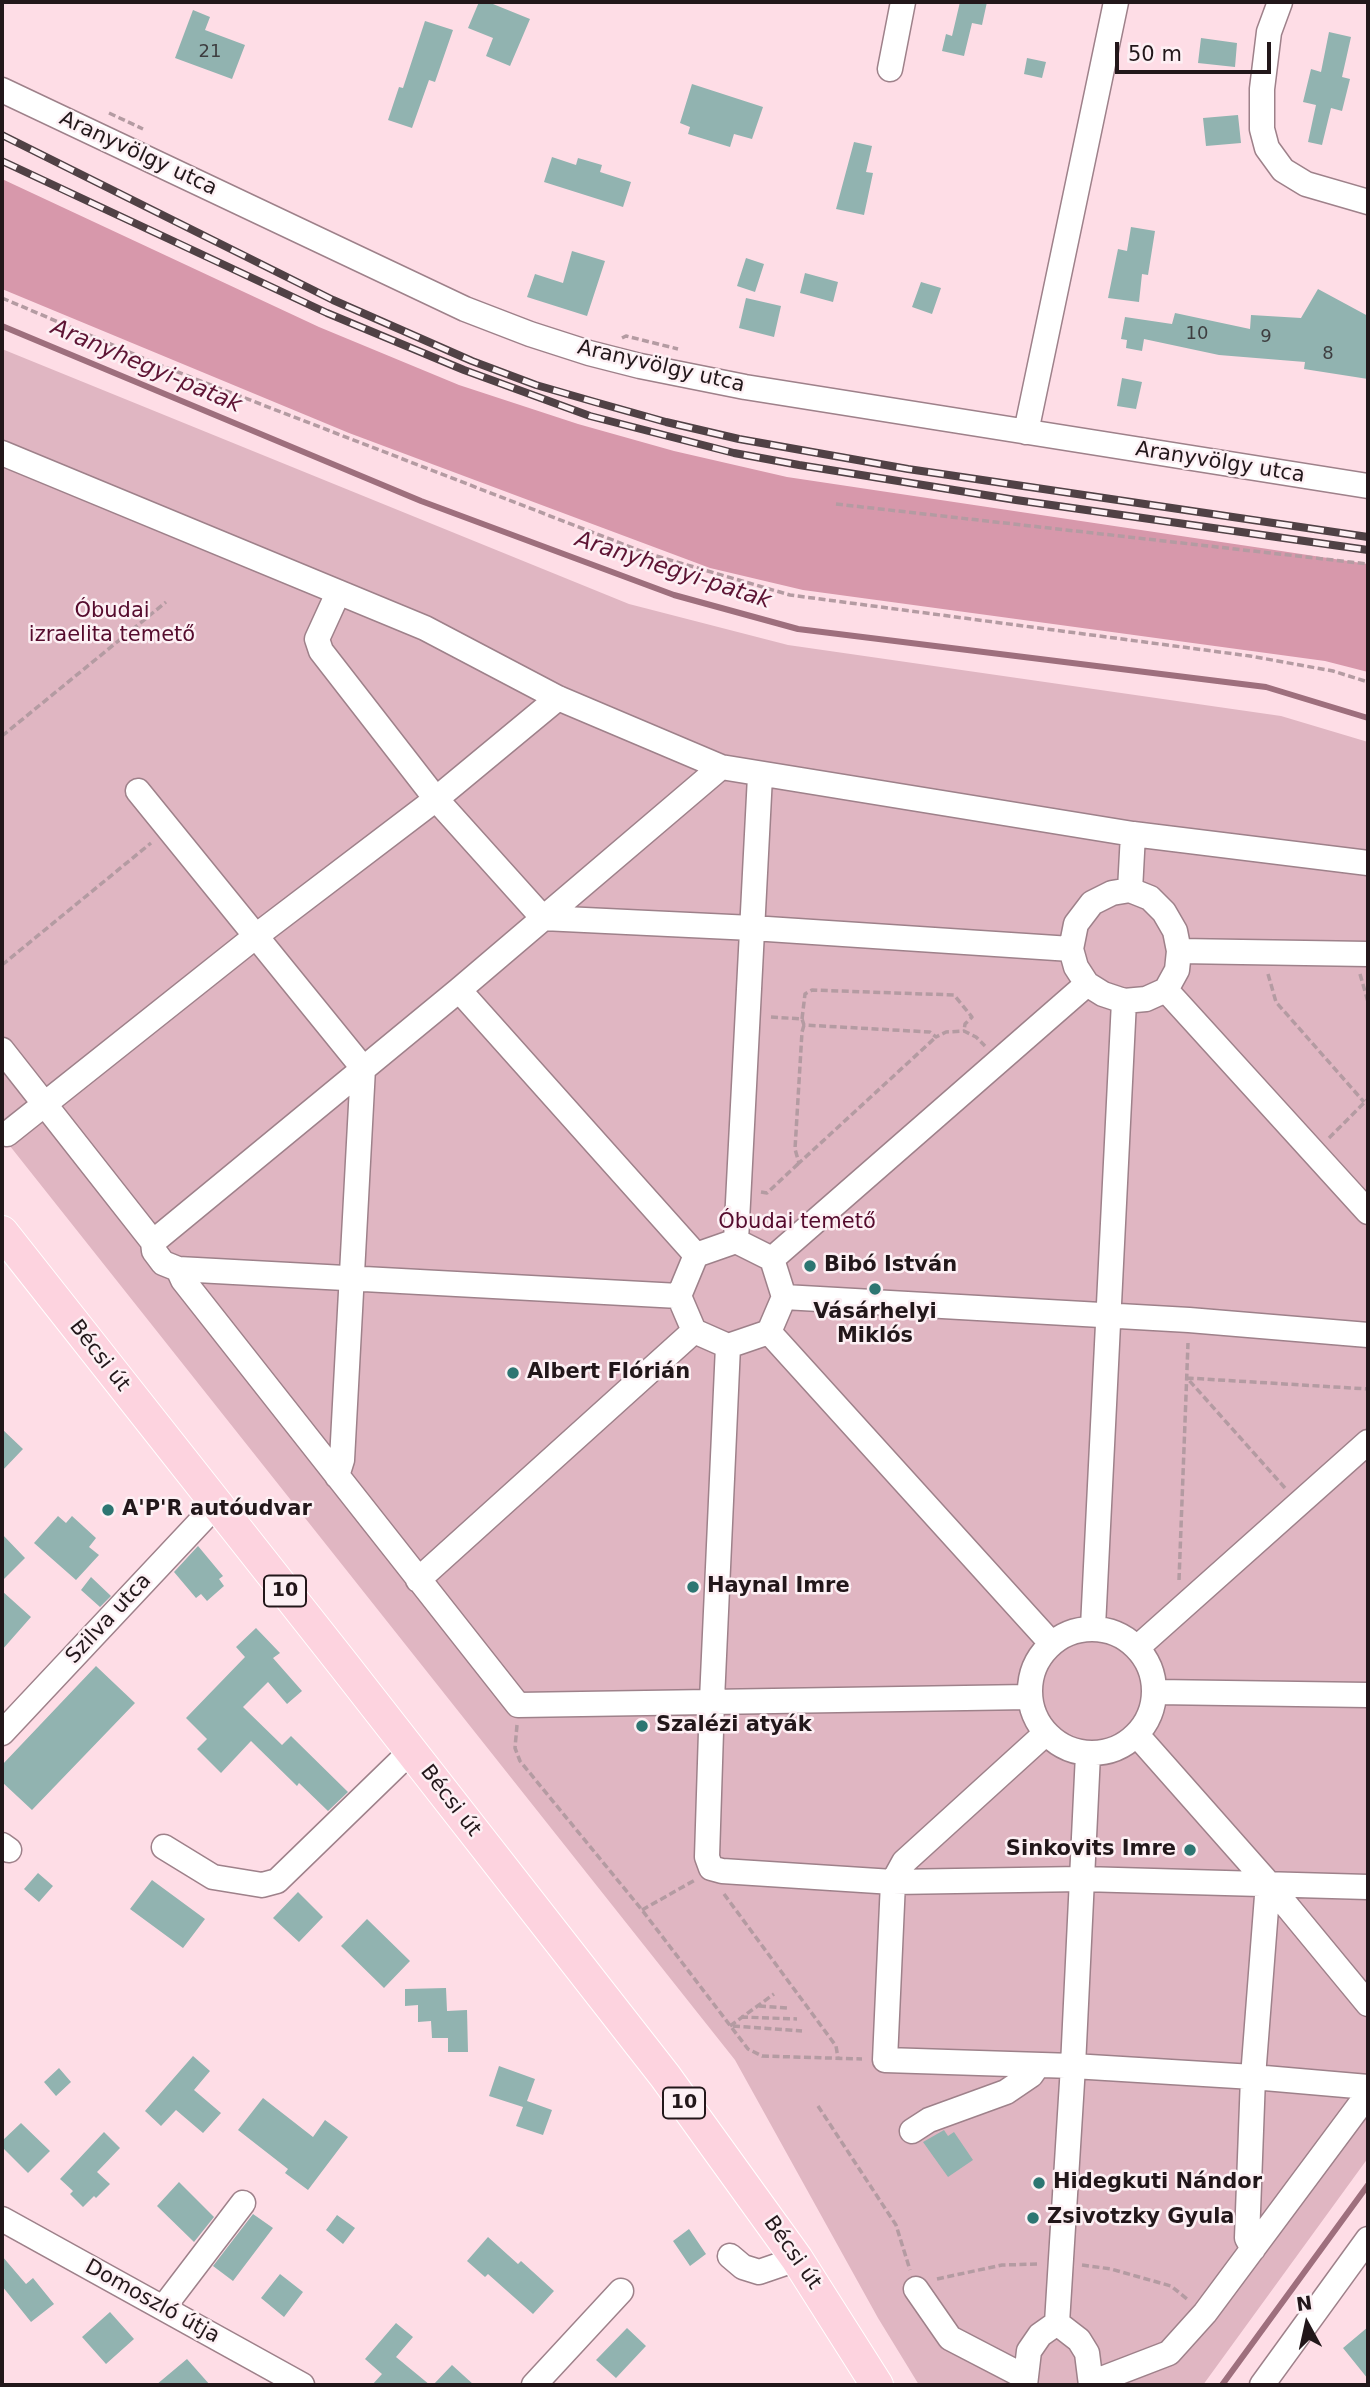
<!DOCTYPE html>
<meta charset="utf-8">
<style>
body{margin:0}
#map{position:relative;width:1370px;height:2387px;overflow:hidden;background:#fedde6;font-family:"DejaVu Sans",sans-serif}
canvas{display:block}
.frame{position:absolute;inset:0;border:4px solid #22171a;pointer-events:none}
.north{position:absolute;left:1272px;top:2289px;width:70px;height:70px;-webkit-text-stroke:5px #fdf0f4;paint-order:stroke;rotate:352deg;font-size:19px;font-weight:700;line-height:28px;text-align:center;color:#22171a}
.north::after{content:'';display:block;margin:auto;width:24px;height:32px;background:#22171a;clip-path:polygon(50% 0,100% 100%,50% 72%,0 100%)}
.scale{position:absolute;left:1115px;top:42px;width:156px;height:32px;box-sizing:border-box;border:4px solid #22171a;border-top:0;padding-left:9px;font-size:21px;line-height:24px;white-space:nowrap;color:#22171a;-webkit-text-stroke:5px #fdf0f4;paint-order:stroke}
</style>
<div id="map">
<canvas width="1370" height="2387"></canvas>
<div class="frame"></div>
<div class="north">N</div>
<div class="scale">50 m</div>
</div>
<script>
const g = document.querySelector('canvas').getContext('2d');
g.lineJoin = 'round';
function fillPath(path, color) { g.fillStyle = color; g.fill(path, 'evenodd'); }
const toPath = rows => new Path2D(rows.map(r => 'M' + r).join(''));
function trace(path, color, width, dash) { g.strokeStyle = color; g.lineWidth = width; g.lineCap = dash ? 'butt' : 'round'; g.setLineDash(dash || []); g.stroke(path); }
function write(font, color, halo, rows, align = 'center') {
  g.font = font + ' "DejaVu Sans",sans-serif'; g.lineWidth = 5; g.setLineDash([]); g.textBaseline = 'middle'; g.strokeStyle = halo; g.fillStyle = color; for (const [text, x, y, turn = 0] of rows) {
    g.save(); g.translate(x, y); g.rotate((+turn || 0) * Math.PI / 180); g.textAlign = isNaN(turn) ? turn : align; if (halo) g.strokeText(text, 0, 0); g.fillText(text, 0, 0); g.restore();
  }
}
const green = toPath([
 [2,349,629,604,788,645,1281,716,1368,742,1368,2158,1203,2385,919,2385,878,2318,735,2060,2,1136]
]);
const forest = toPath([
 [2,179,319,327,459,385,578,424,674,451,787,477,1368,564,1368,672,1325,661,803,590,710,568,349,433,2,289]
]);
const stream = toPath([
 [2,326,421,501,674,595,798,629,1266,687,1368,718],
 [1222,2385,1368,2185]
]);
const building = toPath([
 [479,2,488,2,530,19,510,66,486,56,493,38,468,28],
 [960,2,987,2,982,25,972,23,964,56,942,51,946,34,952,36],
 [193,10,210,17,205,30,245,45,232,79,175,58],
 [425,21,453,30,435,82,429,80,412,128,388,120,399,87,403,88],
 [1329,32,1351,37,1342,77,1350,79,1342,111,1331,108,1322,145,1308,142,1316,105,1303,102,1311,69,1321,72],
 [1201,38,1237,43,1235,67,1198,63],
 [1027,58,1046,62,1042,78,1024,74],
 [692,84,763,107,752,139,734,134,730,147,688,134,690,127,680,123],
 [1238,115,1241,143,1206,146,1203,118],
 [854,142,872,146,866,172,873,173,864,215,836,209],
 [552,157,576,165,578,158,602,165,600,172,631,182,623,207,544,182],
 [1131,227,1155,231,1148,275,1142,274,1139,302,1108,298,1118,249,1127,251],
 [572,251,605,261,587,316,527,297,535,274,563,283],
 [746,258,764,264,755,292,737,286],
 [805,273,838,282,833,302,800,293],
 [921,282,941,288,932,314,912,307],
 [1318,289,1368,316,1368,379,1304,369,1305,362,1219,355,1144,339,1142,351,1126,348,1127,340,1121,339,1125,317,1172,324,1175,313,1250,329,1251,315,1301,318],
 [746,298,781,306,774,337,739,328],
 [1122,378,1142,382,1136,409,1117,406],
 [2,1429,23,1449,2,1471],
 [58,1516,66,1523,72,1516,96,1538,89,1547,99,1555,76,1580,34,1543],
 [2,1534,25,1558,2,1581],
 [198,1546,223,1576,219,1579,224,1586,207,1601,201,1594,196,1598,174,1572],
 [91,1577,111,1596,100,1607,81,1590],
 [2,1591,31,1617,2,1650],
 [256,1628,280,1653,273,1658,302,1691,287,1704,268,1682,243,1707,282,1745,291,1736,348,1792,328,1811,299,1783,297,1786,251,1741,221,1773,197,1749,207,1739,186,1718,245,1657,236,1647],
 [96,1666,135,1703,32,1810,2,1782,2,1765],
 [38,1873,53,1886,39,1902,24,1889],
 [152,1880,205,1919,183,1948,130,1909],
 [298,1892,323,1917,299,1942,273,1918],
 [367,1919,410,1961,384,1988,341,1946],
 [446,1988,447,2011,467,2010,468,2052,448,2052,448,2038,432,2038,431,2021,418,2022,418,2005,405,2006,405,1989],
 [193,2056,210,2071,194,2090,221,2113,203,2133,176,2110,161,2126,145,2111],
 [499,2066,535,2079,527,2101,552,2110,543,2135,516,2126,523,2107,489,2096],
 [59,2068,71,2082,56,2096,44,2082],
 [263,2098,313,2137,325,2120,348,2137,308,2190,285,2173,288,2169,238,2130],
 [21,2123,50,2151,28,2173,2,2147,2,2141],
 [944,2130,948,2136,954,2132,973,2160,948,2177,923,2142],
 [104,2132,120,2148,97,2172,110,2184,96,2198,94,2196,83,2207,70,2194,73,2191,60,2179],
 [179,2182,214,2217,194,2242,157,2206],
 [253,2214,273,2228,233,2281,213,2266],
 [337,2215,355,2228,343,2244,326,2230],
 [689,2229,706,2254,690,2266,673,2241],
 [488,2237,518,2264,521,2261,554,2291,533,2314,488,2274,485,2277,467,2261],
 [2,2256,26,2284,33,2278,54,2304,31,2322,2,2286],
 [280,2274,303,2292,284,2317,261,2298],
 [110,2312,134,2339,106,2364,82,2337],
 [396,2323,413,2337,396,2357,430,2385,372,2385,382,2374,365,2359],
 [1368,2327,1368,2379,1343,2348],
 [627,2328,646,2346,616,2378,596,2360],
 [187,2359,210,2385,156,2385],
 [452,2365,474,2385,433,2385]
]);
const path = toPath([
 [109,113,143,129],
 [2,298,162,366,646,553,790,595,1250,656,1333,671,1368,682],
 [622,338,626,336,678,349],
 [836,504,1368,564],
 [2,736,166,602],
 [2,965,151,843],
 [1268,974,1276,1002,1364,1102],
 [1360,974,1368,1002],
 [771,1017,802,1019,804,1025,930,1032,936,1037,946,1032,964,1031,976,1037,985,1046],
 [802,1019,805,994,812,990,954,995,972,1017,965,1024,964,1031],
 [804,1025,802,1032,795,1149,799,1163,936,1037],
 [1329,1138,1368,1099],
 [761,1192,767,1193,799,1163],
 [1285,1488,1187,1378,1368,1389],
 [1179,1580,1188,1343],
 [517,1725,515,1748,520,1761,642,1910,748,2049,762,2056,862,2059],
 [724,1894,836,2046,838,2058],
 [642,1910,695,1880],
 [759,2006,787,2008],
 [741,2017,797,2019],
 [730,2026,774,1994],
 [733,2026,802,2031],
 [818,2106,896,2225,910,2270],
 [1082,2265,1111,2269,1171,2286,1187,2299],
 [937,2279,1002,2265,1040,2264]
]);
const minor = toPath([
 [1280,2,1269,32,1262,89,1262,129,1267,148,1283,170,1306,184,1368,202],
 [890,69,903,2],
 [2,90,465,309,530,334,589,353,640,366,745,387,1368,486],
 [1026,432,1116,2],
 [2,453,425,628,558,698,721,767,1133,834,1368,863],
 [338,593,317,639,321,651,436,799,543,918,752,928,1071,949],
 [138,791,363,1068,342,1460,337,1476],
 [1130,890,1150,898,1164,912,1175,931,1179,951,1177,970,1166,990,1146,999,1124,1001,1103,994,1087,984,1076,967,1071,949,1076,924,1092,903,1112,893,1130,890],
 [1130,890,1133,834],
 [1179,951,1368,954],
 [459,990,696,1255],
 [1166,990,1368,1212],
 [2,1050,153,1242,154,1251,163,1263,178,1269,183,1280,518,1705,1029,1697],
 [7,1134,256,936,436,799,558,698],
 [736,1241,760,776],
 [736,1241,772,1259,784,1297,769,1332,728,1346,694,1331,679,1296,696,1255,736,1241],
 [153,1242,459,990,721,767],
 [772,1259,1087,984],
 [178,1269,679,1296],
 [784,1297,1189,1320,1368,1335],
 [769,1332,1051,1643],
 [728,1346,712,1700,707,1857,711,1868,722,1871,893,1882,1082,1879,1368,1887],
 [418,1580,694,1331],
 [1093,1627,1124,1001],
 '1030 1691a62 62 0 1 1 124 0a62 62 0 1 1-124 0Z',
 [1138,1647,1368,1442],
 [1156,1692,1368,1695],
 [2,1733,216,1505],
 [1046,1733,904,1862,893,1882,885,2060,1073,2066,1253,2077,1368,2087],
 [1137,1735,1268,1883,1368,2004],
 [2,1845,9,1850],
 [164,1847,213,1877,262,1885,277,1881,411,1751],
 [912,2131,929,2120,1006,2092,1031,2075,1038,2065],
 [2,2219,302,2385],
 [1253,2249,1247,2238,1253,2077,1268,1883],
 [730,2256,743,2267,759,2272,797,2259],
 [916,2289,950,2338,1025,2377],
 [163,2308,243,2203],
 [1057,2323,1073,2066,1088,1754],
 [1057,2323,1079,2340,1087,2353,1091,2385],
 [1091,2383,1169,2353,1205,2313,1368,2094],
 [534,2385,621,2291],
 [1025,2385,1029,2351,1040,2335,1057,2323],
 [1262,2385,1368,2239]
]);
const major = toPath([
 [2,1232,343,1664,665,2076,797,2259,877,2385]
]);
const rail = toPath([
 [2,135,333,300,472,361,536,385,595,402,666,422,739,439,908,469,1368,537],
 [2,161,327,313,464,370,590,416,734,453,799,465,1016,500,1368,550]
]);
const markers = [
 [810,1266,7,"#2d7672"],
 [875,1289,7,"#2d7672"],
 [513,1373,7,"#2d7672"],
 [108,1510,7,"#2d7672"],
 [693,1587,7,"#2d7672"],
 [642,1726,7,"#2d7672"],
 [1190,1850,7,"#2d7672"],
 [1039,2183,7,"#2d7672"],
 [1033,2218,7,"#2d7672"]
];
const numberNames = [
 ["21",210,52],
 ["10",1197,334],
 ["9",1266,337],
 ["8",1328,354]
];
const shields = [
 [285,1591,42],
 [684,2103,42]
];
const shieldNames = [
 ["10",285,1591],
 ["10",684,2103]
];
const streetNames = [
 ["Aranyvölgy utca",138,154,25],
 ["Aranyvölgy utca",661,367,13],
 ["Aranyvölgy utca",1220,463,9],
 ["Bécsi út",99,1356,52],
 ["Szilva utca",109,1619,-47],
 ["Bécsi út",450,1801,52],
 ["Bécsi út",792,2253,55],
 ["Domoszló útja",152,2302,29]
];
const parkNames = [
 ["Óbudai",112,612],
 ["izraelita temető",112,636],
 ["Óbudai temető",797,1223]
];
const poiNames = [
 ["Bibó István",824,1266],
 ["Vásárhelyi",875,1313,"center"],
 ["Miklós",875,1337,"center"],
 ["Albert Flórián",527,1373],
 ["A'P'R autóudvar",122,1510],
 ["Haynal Imre",707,1587],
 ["Szalézi atyák",656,1726],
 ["Sinkovits Imre",1176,1850,"right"],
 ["Hidegkuti Nándor",1053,2183],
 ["Zsivotzky Gyula",1047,2218]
];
const waterNames = [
 ["Aranyhegyi-patak",146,367,23],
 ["Aranyhegyi-patak",673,571,18]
];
fillPath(green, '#e0b6c2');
fillPath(forest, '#d798ab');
trace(stream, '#9e6f7d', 6);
fillPath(building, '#91b3b0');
trace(minor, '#9e818a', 27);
trace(major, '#fff', 34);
trace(path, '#b49ba2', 3.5, [7, 3.5]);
trace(minor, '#fff', 24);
trace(major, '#fdd3df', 32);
trace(rail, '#504145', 8);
trace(rail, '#fdf0f4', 5, [16]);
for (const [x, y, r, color] of markers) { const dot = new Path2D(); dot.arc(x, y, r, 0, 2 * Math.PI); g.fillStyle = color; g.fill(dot); trace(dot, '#fdf0f4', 2.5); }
write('18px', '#3e3e40', null, numberNames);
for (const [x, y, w] of shields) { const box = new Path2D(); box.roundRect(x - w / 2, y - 15.5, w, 31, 5); g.fillStyle = '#fdf0f4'; g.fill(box); trace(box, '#22171a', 2); }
write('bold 19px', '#22171a', null, shieldNames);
write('21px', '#22171a', '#fdf0f4', streetNames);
write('21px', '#550b2d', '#fdf0f4', parkNames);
write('bold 21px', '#22171a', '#fdf0f4', poiNames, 'left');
write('italic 23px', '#5e1434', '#fdf0f4', waterNames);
</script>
